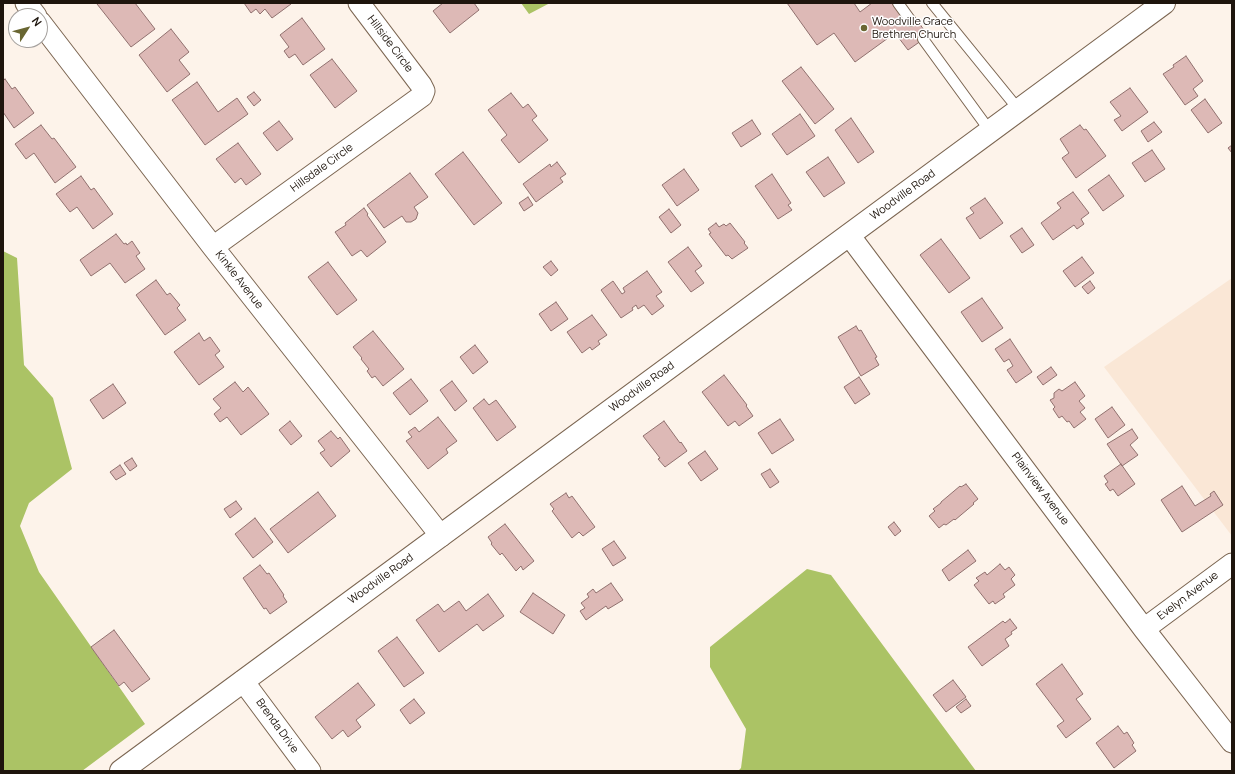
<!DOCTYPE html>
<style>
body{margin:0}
#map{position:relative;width:1235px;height:774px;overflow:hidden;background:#fdf3ea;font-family:Manrope,sans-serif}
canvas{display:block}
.frame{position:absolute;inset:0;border:4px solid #1e150d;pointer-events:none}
.north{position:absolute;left:8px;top:8px;width:40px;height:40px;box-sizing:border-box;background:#fff;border:1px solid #a5a19e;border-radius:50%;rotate:54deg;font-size:11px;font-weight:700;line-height:16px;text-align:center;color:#1e150d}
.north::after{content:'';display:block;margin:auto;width:14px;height:18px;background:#696632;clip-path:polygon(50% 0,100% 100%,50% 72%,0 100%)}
</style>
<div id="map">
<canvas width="1235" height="774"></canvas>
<div class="frame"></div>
<div class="north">N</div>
</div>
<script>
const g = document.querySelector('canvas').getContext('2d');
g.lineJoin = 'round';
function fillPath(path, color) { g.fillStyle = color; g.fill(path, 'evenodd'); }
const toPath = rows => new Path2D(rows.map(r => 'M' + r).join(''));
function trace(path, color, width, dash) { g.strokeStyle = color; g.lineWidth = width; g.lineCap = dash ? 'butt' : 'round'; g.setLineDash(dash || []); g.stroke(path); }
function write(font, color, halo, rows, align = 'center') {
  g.font = font + ' Manrope,sans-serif'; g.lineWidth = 3; g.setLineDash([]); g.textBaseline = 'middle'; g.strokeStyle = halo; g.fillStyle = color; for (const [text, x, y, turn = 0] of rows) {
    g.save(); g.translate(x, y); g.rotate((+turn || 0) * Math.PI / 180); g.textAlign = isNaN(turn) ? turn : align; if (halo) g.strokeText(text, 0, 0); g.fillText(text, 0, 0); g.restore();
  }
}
const built = toPath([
 [1232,278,1232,536,1104,367]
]);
const forest = toPath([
 [521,3,550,3,529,14],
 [3,251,17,258,24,365,53,398,72,469,29,503,20,526,39,572,145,724,82,771,3,771],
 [807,569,831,575,976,771,738,771,741,768,746,729,710,667,710,647]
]);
const building = toPath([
 [98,3,135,3,155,29,131,47,97,4,98,3],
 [244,3,290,3,291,4,272,18,265,9,260,14,256,9,251,13,244,3],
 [443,3,474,3,479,10,450,33,433,11,443,3],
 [787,3,854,3,860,12,872,3,892,3,907,23,915,17,928,36,908,50,895,33,855,62,834,33,817,45,787,3],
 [302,18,325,49,303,65,295,54,289,58,284,51,289,47,280,35,302,18],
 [171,29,189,52,179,60,190,74,167,92,139,55,171,29],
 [1186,56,1203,81,1193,89,1198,96,1185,105,1163,74,1174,67,1173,65,1186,56],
 [332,59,357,91,335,108,310,75,332,59],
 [801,67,834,109,815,124,782,81,801,67],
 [5,79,12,89,15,87,34,113,14,128,3,112,3,81,5,79],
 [197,82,218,112,237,98,248,114,205,145,172,100,197,82],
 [1130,88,1148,112,1122,131,1114,120,1121,116,1110,102,1130,88],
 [254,92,261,100,254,106,247,97,254,92],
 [511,93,523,108,528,104,537,116,532,120,548,140,519,163,501,140,507,135,488,110,511,93],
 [1205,99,1222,123,1208,133,1191,110,1205,99],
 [800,114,815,136,787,155,772,134,800,114],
 [851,118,874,152,858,163,835,130,851,118],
 [752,120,761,134,741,147,732,133,752,120],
 [279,121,293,139,277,151,263,133,279,121],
 [1154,122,1162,132,1148,142,1141,131,1154,122],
 [41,125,52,139,54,138,76,167,55,183,34,153,26,159,15,144,41,125],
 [1080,125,1084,130,1086,129,1106,156,1076,178,1062,158,1069,153,1060,139,1080,125],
 [238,143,261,174,246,185,241,178,235,183,216,159,238,143],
 [1232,145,1232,153,1228,148,1232,145],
 [1152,150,1165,169,1145,182,1132,163,1152,150],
 [463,152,502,203,474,225,435,174,463,152],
 [828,157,845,183,824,197,806,172,828,157],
 [557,162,566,174,560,178,563,182,536,202,523,184,550,164,551,167,557,162],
 [684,169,699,190,677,206,662,185,684,169],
 [410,173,428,197,414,207,418,213,416,219,411,222,406,222,402,216,384,228,367,205,410,173],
 [772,174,791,203,788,205,792,210,778,219,755,186,772,174],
 [1109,175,1124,196,1103,211,1088,190,1109,175],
 [81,176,91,190,94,188,113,214,93,229,77,207,70,212,56,194,81,176],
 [1073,192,1089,213,1081,219,1084,224,1077,229,1074,225,1053,240,1041,223,1061,208,1057,203,1073,192],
 [528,197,533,205,524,211,519,203,528,197],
 [985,198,1003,223,980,239,966,218,974,213,970,208,985,198],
 [364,208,368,214,367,215,386,242,367,257,361,250,352,256,335,232,346,225,345,223,364,208],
 [669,209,681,225,671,233,659,217,669,209],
 [716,223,719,227,724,224,726,226,730,223,745,242,744,243,748,248,732,259,728,255,726,256,709,234,711,233,708,229,716,223],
 [1022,228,1034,245,1022,253,1010,236,1022,228],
 [116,234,124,244,126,243,127,245,132,241,140,253,136,256,145,269,125,283,110,263,91,276,80,260,116,234],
 [941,239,970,278,949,293,920,255,941,239],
 [688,247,702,266,695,271,704,283,691,292,668,262,688,247],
 [1082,257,1094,273,1075,287,1063,271,1082,257],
 [551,261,558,270,551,276,543,267,551,261],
 [328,262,357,300,337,315,308,277,328,262],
 [647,271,662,292,656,296,664,306,652,315,644,305,638,309,636,305,632,308,633,310,621,318,601,290,613,281,622,294,625,292,623,288,647,271],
 [156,280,167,295,170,293,180,305,177,308,186,320,165,335,136,295,156,280],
 [1090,281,1095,288,1088,294,1082,287,1090,281],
 [982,298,1003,328,982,342,961,312,982,298],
 [556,302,568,319,551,331,539,314,556,302],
 [592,315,607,335,598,341,600,344,592,350,590,347,582,353,567,332,592,315],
 [856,326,859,331,861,330,877,357,875,358,879,365,861,376,838,337,856,326],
 [373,331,404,369,383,386,375,376,372,378,367,371,369,369,361,359,362,358,353,347,373,331],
 [199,333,204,341,210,337,220,351,215,355,224,367,199,385,174,352,199,333],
 [1010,339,1032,372,1016,383,1007,370,1013,366,1009,359,1004,362,995,349,1010,339],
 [475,345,488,362,473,374,460,357,475,345],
 [1051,367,1057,375,1043,385,1037,377,1051,367],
 [724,375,747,405,746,406,753,416,739,426,735,421,728,426,702,392,724,375],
 [859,377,870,394,855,404,844,387,859,377],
 [411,379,428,401,410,415,393,393,411,379],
 [452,381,467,401,455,411,440,390,452,381],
 [235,382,243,392,248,387,269,414,241,435,227,417,220,422,214,414,221,408,213,399,235,382],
 [1075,382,1085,396,1079,401,1085,408,1080,412,1086,419,1074,428,1069,421,1067,422,1062,416,1059,418,1053,409,1055,407,1050,400,1054,398,1054,393,1059,389,1062,391,1075,382],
 [113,384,126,403,103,419,90,400,113,384],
 [484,399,489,405,496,400,516,427,497,441,473,408,484,399],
 [1112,407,1125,425,1108,438,1095,419,1112,407],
 [438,417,457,441,446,449,448,453,428,469,406,441,412,437,408,432,415,427,419,432,438,417],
 [780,419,794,440,772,454,758,433,780,419],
 [290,421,302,436,291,445,279,430,290,421],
 [664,421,680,443,681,442,687,451,665,467,658,459,660,458,643,436,664,421],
 [1132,429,1138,438,1130,445,1138,455,1122,466,1107,444,1132,429],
 [331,431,338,439,340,437,350,451,331,467,320,453,325,450,318,441,331,431],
 [705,451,718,469,701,481,688,463,705,451],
 [132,458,137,466,130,471,124,463,132,458],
 [1121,464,1135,484,1118,496,1113,489,1110,491,1105,484,1108,482,1104,476,1121,464],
 [120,465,126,474,116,480,110,472,120,465],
 [770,469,779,482,770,488,761,474,770,469],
 [966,484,978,499,973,503,974,504,955,520,954,519,946,525,944,524,939,528,929,516,935,511,933,509,941,503,941,502,960,486,961,487,966,484],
 [1182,486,1195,506,1211,496,1210,494,1214,491,1223,505,1182,532,1161,500,1182,486],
 [318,492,336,516,288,553,270,529,318,492],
 [566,493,569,498,572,496,595,527,583,536,579,532,572,538,552,511,554,509,550,504,566,493],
 [236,501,242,509,230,518,224,509,236,501],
 [255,518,273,542,253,558,235,534,255,518],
 [894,522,901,531,895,536,888,527,894,522],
 [505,524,534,561,523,570,521,566,516,571,502,553,500,555,491,544,492,543,488,537,505,524],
 [614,541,626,558,613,566,602,549,614,541],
 [968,550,976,561,949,581,942,570,968,550],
 [1000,564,1005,570,1009,567,1015,575,1011,579,1015,585,1003,594,1005,597,995,604,993,601,989,604,974,585,979,581,976,578,985,572,987,575,1000,564],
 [260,565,267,574,269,573,284,595,283,596,287,602,270,614,266,608,264,609,243,578,260,565],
 [611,583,623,600,608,609,606,606,586,620,580,611,585,608,581,603,589,597,587,594,593,589,596,593,611,583],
 [533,593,565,615,553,634,520,612,533,593],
 [488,594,504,616,483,631,477,624,439,652,416,620,438,604,444,612,459,601,466,611,488,594],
 [1010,619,1017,628,1011,632,1012,634,1005,639,1009,646,982,666,968,647,1003,621,1005,623,1010,619],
 [114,630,150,679,132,692,124,682,119,686,91,647,114,630],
 [397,637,424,673,404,687,378,651,397,637],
 [1062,664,1083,694,1076,699,1091,719,1066,738,1057,726,1064,721,1036,684,1062,664],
 [953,680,966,697,946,712,933,695,953,680],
 [358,683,375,705,356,720,361,727,348,737,343,730,332,739,315,717,358,683],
 [414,699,425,713,410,724,400,710,414,699],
 [966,699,971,706,961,713,956,707,966,699],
 [1118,726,1124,734,1127,732,1134,743,1132,745,1136,751,1114,768,1096,743,1118,726]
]);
const lane = toPath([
 [898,3,911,21],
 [932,3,1019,110],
 [923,39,990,131]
]);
const street = toPath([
 [26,3,36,16],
 [40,22,213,247,441,536],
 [849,235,1144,629,1232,742],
 [213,247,422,96,424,91,421,85,359,3],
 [1144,629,1232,564],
 [243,681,310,771]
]);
const secondary = toPath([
 [121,771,1164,3]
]);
const markers = [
 [864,28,4,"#696632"]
];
const poiNames = [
 ["Woodville Grace",872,22],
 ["Brethren Church",872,35]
];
const streetNames = [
 ["Hillside Circle",390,44,53],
 ["Hillsdale Circle",322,168,-36],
 ["Woodville Road",903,195,-36],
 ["Kinkle Avenue",239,280,52],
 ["Woodville Road",642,387,-36],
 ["Plainview Avenue",1040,489,53],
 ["Woodville Road",381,579,-36],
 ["Evelyn Avenue",1188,596,-37],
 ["Brenda Drive",277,726,54]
];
fillPath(built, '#fae7d6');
fillPath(forest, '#abc365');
fillPath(building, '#ddb9b6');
trace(building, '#90706e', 1);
trace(lane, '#7b6551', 12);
trace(street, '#7b6551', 23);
trace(secondary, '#7b6551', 24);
trace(lane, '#fff', 10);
trace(street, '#fff', 21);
trace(secondary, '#fff', 22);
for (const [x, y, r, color] of markers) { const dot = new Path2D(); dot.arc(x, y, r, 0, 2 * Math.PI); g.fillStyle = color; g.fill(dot); trace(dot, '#fff', 1.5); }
write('11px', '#1e150d', '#fff', poiNames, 'left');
write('11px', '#1e150d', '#fff', streetNames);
</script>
